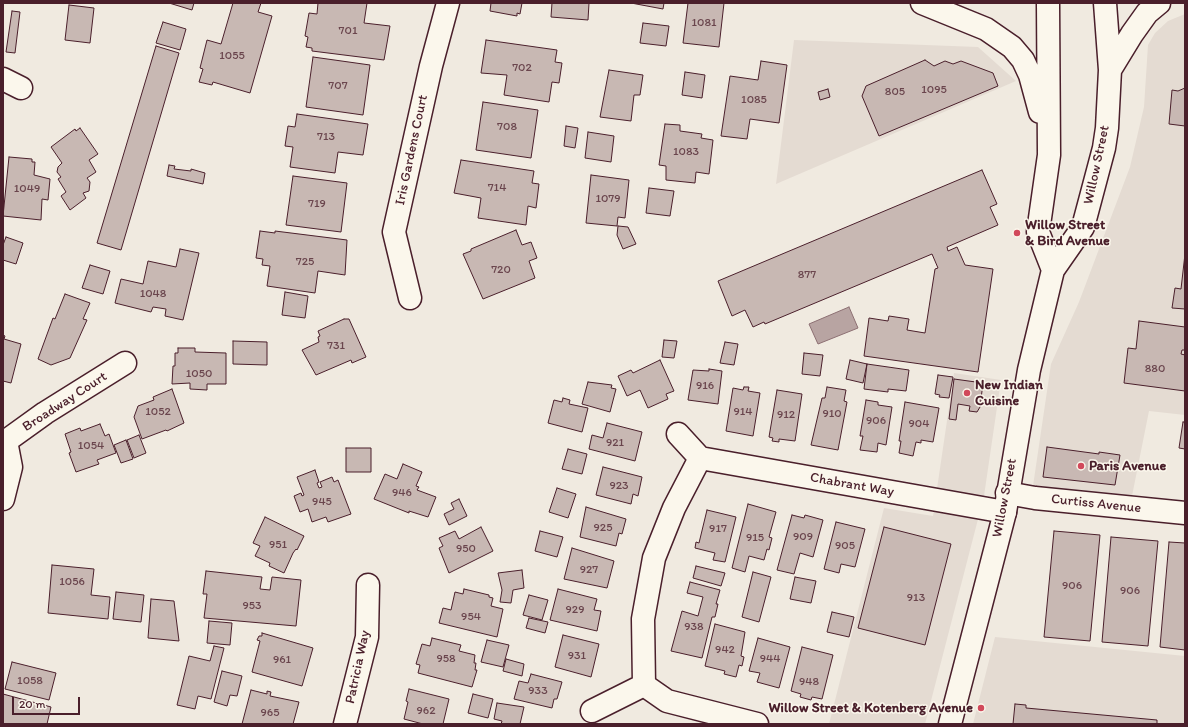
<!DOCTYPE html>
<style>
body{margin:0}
#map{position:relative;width:1188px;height:727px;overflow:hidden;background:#f0eae0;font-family:Itim,sans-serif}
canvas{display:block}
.frame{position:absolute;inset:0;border:4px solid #4a1f2b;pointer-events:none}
.scale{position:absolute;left:12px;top:697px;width:68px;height:18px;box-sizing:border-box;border:2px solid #4a1f2b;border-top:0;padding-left:5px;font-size:12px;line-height:14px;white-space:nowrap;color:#4a1f2b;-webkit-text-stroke:3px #fbf7ec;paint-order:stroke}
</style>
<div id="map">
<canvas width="1188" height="727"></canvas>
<div class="frame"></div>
<div class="scale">20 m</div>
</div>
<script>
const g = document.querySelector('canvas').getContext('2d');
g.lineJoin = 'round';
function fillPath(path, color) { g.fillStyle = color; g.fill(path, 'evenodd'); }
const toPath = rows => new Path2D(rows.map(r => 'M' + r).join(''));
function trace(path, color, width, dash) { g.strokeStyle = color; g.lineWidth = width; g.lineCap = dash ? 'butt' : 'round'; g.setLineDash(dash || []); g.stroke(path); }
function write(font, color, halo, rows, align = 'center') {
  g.font = font + ' Itim,sans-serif'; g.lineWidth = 3; g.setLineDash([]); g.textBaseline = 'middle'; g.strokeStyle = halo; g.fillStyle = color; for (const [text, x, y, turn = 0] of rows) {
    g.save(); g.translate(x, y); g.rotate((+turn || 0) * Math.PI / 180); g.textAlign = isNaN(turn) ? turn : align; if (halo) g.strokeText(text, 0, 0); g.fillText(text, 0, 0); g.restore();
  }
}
const built = toPath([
 [1185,14,1185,415,1149,411,1132,496,1033,486,1051,364,1079,302,1130,167,1144,107,1148,45,1155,33,1168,21],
 [794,40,978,47,1016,81,776,184],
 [954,373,1001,380,984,496,925,724,829,724,884,508,933,516],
 [995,637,1185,656,1185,724,973,724]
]);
const water = toPath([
 [849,307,858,328,818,344,809,324,849,307]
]);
const building = toPath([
 [169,3,194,3,192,10,169,3],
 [233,3,261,3,258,12,272,16,250,93,213,82,212,85,199,82,203,69,200,68,207,40,221,44,233,3],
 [318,3,367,3,364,23,390,26,384,60,312,51,312,48,306,47,308,37,305,36,309,13,317,14,318,3],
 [491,3,522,3,520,14,517,13,517,16,490,11,491,3],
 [552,3,589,3,588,20,551,17,552,3],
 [631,3,664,3,663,9,631,3],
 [688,3,724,3,719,47,683,43,688,3],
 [69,5,94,8,90,43,65,40,69,5],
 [12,11,20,12,15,53,6,52,12,11],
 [163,22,186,29,180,50,156,43,163,22],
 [643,23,669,26,666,46,640,43,643,23],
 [486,40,557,50,555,62,562,63,559,83,552,82,549,102,504,95,507,75,481,73,486,40],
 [156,46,179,53,121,250,97,243,156,46],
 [313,57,370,65,363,115,306,107,313,57],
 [925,60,934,66,945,61,953,64,961,61,993,73,998,86,879,136,862,96,866,86,925,60],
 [761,61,787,65,779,123,750,119,747,139,721,136,730,76,758,80,761,61],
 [609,70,643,75,640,95,634,95,631,121,600,117,609,70],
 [685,72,705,75,702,98,682,95,685,72],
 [1185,88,1185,126,1169,124,1172,90,1178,91,1185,88],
 [828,89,830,97,820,100,818,92,828,89],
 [483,102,538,110,531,158,476,150,483,102],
 [297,114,368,124,363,155,338,152,335,173,290,167,293,147,285,146,288,126,295,127,297,114],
 [665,124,680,125,680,131,702,134,701,138,713,140,709,174,696,172,695,183,666,180,666,166,659,165,665,124],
 [566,126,578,128,575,148,564,146,566,126],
 [80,128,98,154,89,160,96,172,87,178,90,182,89,191,83,193,86,198,70,210,61,196,66,192,58,179,61,177,57,172,58,167,62,163,51,147,75,129,76,131,80,128],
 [588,132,614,136,611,162,585,158,588,132],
 [9,157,32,159,32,162,35,162,34,175,50,179,48,200,42,199,41,220,3,216,9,157],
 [461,160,534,171,532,183,539,184,536,208,528,206,526,225,478,218,481,198,454,193,461,160],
 [169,165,175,166,174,169,191,171,191,169,205,173,203,184,167,176,169,165],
 [982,170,997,204,990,207,998,225,947,247,948,251,957,247,965,265,993,269,978,372,864,356,869,318,888,321,889,316,909,319,907,330,925,333,935,269,938,268,932,254,765,324,764,322,753,327,745,310,732,316,718,281,982,170],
 [591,175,629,180,625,218,618,217,617,226,586,223,591,175],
 [293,176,347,183,341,232,286,225,293,176],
 [649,188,674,191,670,216,646,213,649,188],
 [618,226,628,227,636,244,623,249,617,235,618,226],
 [516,230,522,245,531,242,537,258,529,261,535,278,483,299,463,254,471,251,471,249,516,230],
 [260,231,275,233,275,231,347,240,345,275,318,271,315,293,267,286,270,266,262,265,263,259,256,258,260,231],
 [6,237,23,243,16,264,3,260,3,245,6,237],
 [180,249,199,253,183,320,165,316,166,309,153,307,151,312,115,303,121,279,143,284,148,261,176,267,180,249],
 [1185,254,1185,309,1172,308,1175,288,1181,289,1185,254],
 [90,265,110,271,103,294,82,288,90,265],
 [285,292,308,296,305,318,282,315,285,292],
 [65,294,90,303,83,319,87,320,70,358,51,365,38,359,53,318,55,319,65,294],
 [344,319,349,319,366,357,352,363,351,360,316,375,302,350,319,342,318,337,320,336,318,331,344,319],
 [1139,321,1185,327,1185,350,1182,350,1181,354,1185,355,1185,391,1124,383,1128,348,1136,349,1139,321],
 [3,335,5,336,4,339,21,344,11,383,3,381,3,335],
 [664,340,677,341,674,358,662,357,664,340],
 [233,341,267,342,267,365,233,364,233,341],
 [725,342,738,344,734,365,720,363,725,342],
 [178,348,195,348,195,352,226,353,226,384,207,384,207,390,190,389,190,383,172,384,173,366,175,366,175,353,178,353,178,348],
 [804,353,823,355,820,376,802,374,804,353],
 [660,360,674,391,666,394,668,399,648,408,640,390,627,396,618,376,631,370,633,373,660,360],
 [850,360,867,364,863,383,846,379,850,360],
 [867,364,909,370,906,391,888,389,888,392,864,389,867,364],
 [709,369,722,371,718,404,688,400,693,370,709,371,709,369],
 [938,375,953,377,949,398,939,397,940,395,935,394,938,375],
 [954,379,983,383,980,407,977,412,969,411,970,406,958,404,956,420,949,419,954,379],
 [588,382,612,385,611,388,616,389,610,412,582,404,588,382],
 [744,387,749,387,748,391,760,393,753,436,726,431,733,388,743,390,744,387],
 [827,387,846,390,844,401,847,402,838,450,811,445,822,398,825,398,827,387],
 [172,389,184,423,167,431,166,430,142,439,134,417,138,406,154,400,153,397,172,389],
 [777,390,802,394,795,441,779,439,779,442,772,441,773,438,769,437,777,390],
 [563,398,570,400,569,404,588,408,582,432,548,423,554,400,562,402,563,398],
 [866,400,878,402,878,405,892,407,886,445,878,443,877,452,860,450,863,436,860,436,866,400],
 [905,402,939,408,933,442,921,440,921,443,916,442,913,456,899,453,901,441,899,441,905,402],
 [1183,422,1185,422,1185,449,1179,448,1183,422],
 [607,423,642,432,635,461,589,449,592,435,603,438,607,423],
 [100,424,105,436,109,434,116,453,97,460,99,464,76,472,69,453,71,452,65,434,80,428,81,431,100,424],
 [139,435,146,453,134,458,127,440,139,435],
 [126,440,133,459,121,463,114,445,126,440],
 [1047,447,1099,454,1099,452,1120,455,1115,485,1043,477,1047,447],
 [346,448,371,448,371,472,346,472,346,448],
 [568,449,587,454,582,474,562,469,568,449],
 [403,464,422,472,416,486,419,487,417,490,436,497,428,517,409,511,409,513,374,499,385,474,397,479,403,464],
 [603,467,642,477,638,496,633,494,631,504,596,495,603,467],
 [315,470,319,482,317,483,319,488,322,487,320,482,332,477,334,482,338,480,351,514,328,522,326,517,312,522,308,509,300,512,294,496,301,493,302,496,304,495,297,477,315,470],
 [557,488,576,494,568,518,549,512,557,488],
 [459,499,467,516,449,525,444,514,454,509,451,503,459,499],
 [748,504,776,512,769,537,772,538,769,550,767,549,764,560,749,556,745,572,732,568,748,504],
 [586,507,626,519,622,534,619,533,616,546,580,537,586,507],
 [707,510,736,517,725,562,713,560,715,553,695,548,696,542,699,543,707,510],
 [792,515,804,518,805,515,823,520,813,557,800,553,794,574,777,570,792,515],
 [265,517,304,536,297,550,296,549,293,553,284,573,269,566,270,563,255,556,260,546,253,543,265,517],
 [836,522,865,529,855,567,841,564,839,573,824,569,836,522],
 [481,527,493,551,449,573,439,548,443,546,439,538,455,531,459,539,481,527],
 [884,527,951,544,925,645,858,628,884,527],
 [540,531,563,537,557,557,535,551,540,531],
 [1054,531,1100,535,1090,641,1044,637,1054,531],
 [1111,537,1158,541,1148,646,1102,642,1111,537],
 [1169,542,1185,543,1185,650,1160,647,1169,542],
 [572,548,614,561,607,588,564,579,572,548],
 [52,565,94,569,91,595,110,597,108,619,48,613,52,565],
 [696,566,725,573,721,586,693,578,696,566],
 [522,570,524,588,513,590,511,603,500,602,502,590,498,573,522,570],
 [206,571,262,577,260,589,270,590,272,577,301,580,296,626,204,618,207,594,203,594,206,571],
 [753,572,771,577,759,622,742,617,753,572],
 [795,577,816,581,811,603,790,599,795,577],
 [690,582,720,590,716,604,718,604,715,617,712,617,702,658,671,651,682,611,698,616,703,597,687,593,690,582],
 [464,589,489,595,489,597,493,598,491,606,503,609,497,637,439,623,443,608,451,610,455,592,463,594,464,589],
 [558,589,597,599,594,610,601,611,597,631,550,620,558,589],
 [116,592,144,595,141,622,113,619,116,592],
 [529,595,548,600,542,620,523,615,529,595],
 [151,599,174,601,179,641,148,638,151,599],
 [832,612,854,617,849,637,827,632,832,612],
 [529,618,548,622,545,633,526,628,529,618],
 [209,621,232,623,230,645,207,643,209,621],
 [715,624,745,632,741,656,744,657,742,666,739,665,736,677,724,674,725,671,705,666,715,624],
 [262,633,313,648,302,686,252,672,260,641,257,640,259,636,262,636,262,633],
 [563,635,599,644,591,677,555,667,563,635],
 [432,638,461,645,459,651,475,655,474,663,476,663,475,670,477,670,472,687,418,673,420,665,416,664,422,644,430,646,432,638],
 [758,638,790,647,779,688,757,682,760,673,749,671,758,638],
 [487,640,509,645,503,667,481,662,487,640],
 [214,646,224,648,211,699,198,696,195,709,177,705,189,656,210,661,214,646],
 [802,647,833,655,822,699,812,697,811,700,800,697,801,694,791,691,802,647],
 [506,659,524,664,522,676,503,671,506,659],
 [12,662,56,673,49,700,5,689,12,662],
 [222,671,242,676,237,696,230,695,227,706,214,702,222,671],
 [531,674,562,682,557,699,554,699,552,708,514,699,519,681,528,683,531,674],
 [409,689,449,699,443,724,423,724,404,719,408,702,406,701,409,689],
 [251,690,267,694,267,691,271,692,270,696,299,702,293,724,242,724,251,690],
 [3,694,51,707,47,724,3,724,3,694],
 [473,694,493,699,488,718,468,713,473,694],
 [497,703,524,707,520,724,501,724,502,721,494,719,497,703],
 [1015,704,1026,705,1026,708,1157,720,1157,724,1013,724,1015,704]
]);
const street = toPath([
 [3,79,21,88],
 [410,298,394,232,431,66,448,3],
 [678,434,700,458,1005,512],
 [3,440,6,441,11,467,3,499],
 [6,441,45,413,125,363],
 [1007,493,1035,498,1185,513],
 [644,685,643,619,654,558,674,508,700,458],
 [644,685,667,701,757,724],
 [592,711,644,685],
 [345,724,367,637,368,585]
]);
const secondary = toPath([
 [922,3,986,29,1012,47,1023,60,1030,75,1040,112],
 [1048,3,1049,155,1038,232,1053,270],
 [1110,70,1132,34,1147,13,1159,3],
 [950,724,1005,512,1029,370,1053,270,1083,227,1104,148,1107,128,1110,70,1105,3]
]);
const markers = [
 [1017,233,4,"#d1495b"],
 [967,393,4,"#d1495b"],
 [1081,466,4,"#d1495b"],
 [981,708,4,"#d1495b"]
];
const numberNames = [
 ["1081",704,23],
 ["701",348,31],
 ["1055",232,56],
 ["702",522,68],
 ["707",338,86],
 ["1095",934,90],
 ["805",895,92],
 ["1085",754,100],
 ["708",507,127],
 ["713",326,137],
 ["1083",686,152],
 ["714",497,188],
 ["1049",27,189],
 ["1079",608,199],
 ["719",317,204],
 ["725",305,262],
 ["720",501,270],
 ["877",807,275],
 ["1048",153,294],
 ["731",336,346],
 ["880",1155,369],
 ["1050",199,374],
 ["916",705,386],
 ["1052",158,412],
 ["914",743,412],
 ["910",832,414],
 ["912",786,415],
 ["906",876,421],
 ["904",919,424],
 ["921",615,443],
 ["1054",91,446],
 ["923",619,486],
 ["946",402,493],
 ["945",322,502],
 ["925",603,528],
 ["917",718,529],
 ["909",803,537],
 ["915",755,538],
 ["951",278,545],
 ["905",845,546],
 ["950",466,549],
 ["927",589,570],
 ["1056",72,582],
 ["906",1072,586],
 ["906",1130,591],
 ["913",916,598],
 ["953",252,606],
 ["929",575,610],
 ["954",471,617],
 ["938",694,627],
 ["942",725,650],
 ["931",577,656],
 ["958",446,659],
 ["944",770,659],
 ["961",282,660],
 ["1058",30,681],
 ["948",809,682],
 ["933",538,691],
 ["962",426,711],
 ["965",270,713]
];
const streetNames = [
 ["Iris Gardens Court",412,150,-78],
 ["Willow Street",1097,165,-78],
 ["Broadway Court",65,402,-33],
 ["Chabrant Way",852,485,10],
 ["Willow Street",1005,498,-79],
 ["Curtiss Avenue",1096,504,6],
 ["Patricia Way",358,667,-78]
];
const poiNames = [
 ["Willow Street",1025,225],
 ["& Bird Avenue",1025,241],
 ["New Indian",975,385],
 ["Cuisine",975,401],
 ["Paris Avenue",1089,466],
 ["Willow Street & Kotenberg Avenue",973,708,"right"]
];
fillPath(built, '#e4dbd2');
fillPath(water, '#b8a4a2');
trace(water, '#8c6f72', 1);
fillPath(building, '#c8b8b3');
trace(building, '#4a1f2b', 1);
trace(street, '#4a1f2b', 25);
trace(secondary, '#4a1f2b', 25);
trace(street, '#fbf7ec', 22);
trace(secondary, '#fbf7ec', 22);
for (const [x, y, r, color] of markers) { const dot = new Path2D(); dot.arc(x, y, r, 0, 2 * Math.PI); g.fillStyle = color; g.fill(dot); trace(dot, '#fbf7ec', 1.5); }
write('12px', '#6a454d', null, numberNames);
write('14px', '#4a1f2b', '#fbf7ec', streetNames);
write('bold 14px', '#4a1f2b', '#fbf7ec', poiNames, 'left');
</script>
